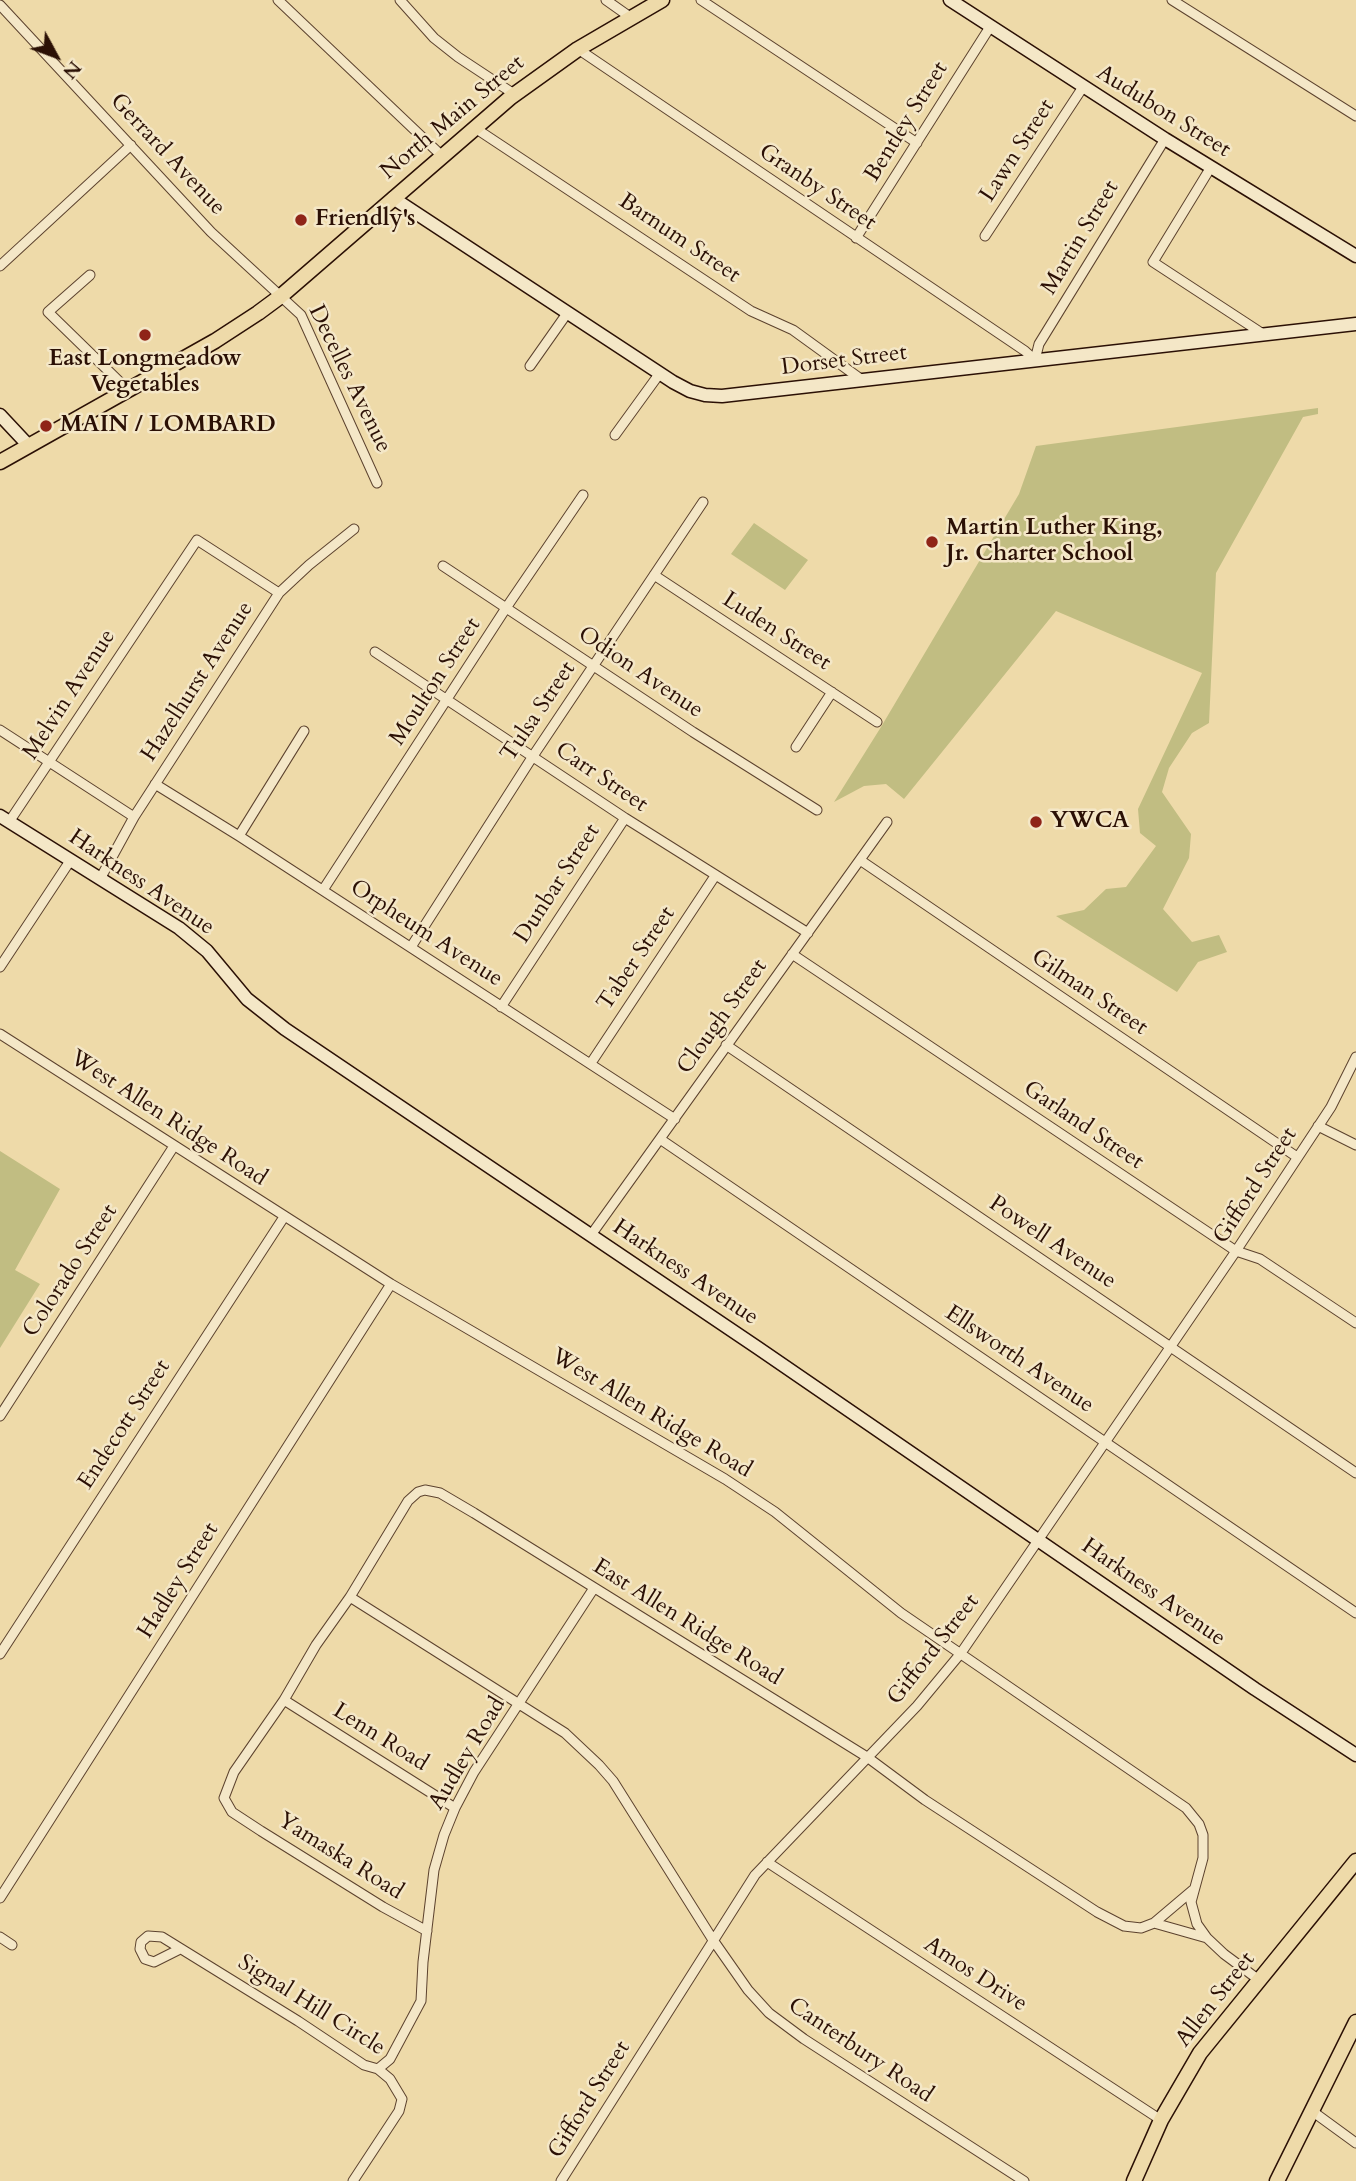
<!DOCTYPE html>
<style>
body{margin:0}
#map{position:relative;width:1356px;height:2181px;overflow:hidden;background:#eedaa9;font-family:Cardo,serif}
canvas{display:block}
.north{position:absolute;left:21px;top:21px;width:70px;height:70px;-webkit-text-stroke:5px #f4e7c7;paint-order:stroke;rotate:131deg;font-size:19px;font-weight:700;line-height:28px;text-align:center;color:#2b1005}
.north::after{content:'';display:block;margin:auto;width:24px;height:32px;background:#2b1005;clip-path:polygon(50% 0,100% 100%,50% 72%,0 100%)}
</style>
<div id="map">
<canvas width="1356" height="2181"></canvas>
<div class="north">N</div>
</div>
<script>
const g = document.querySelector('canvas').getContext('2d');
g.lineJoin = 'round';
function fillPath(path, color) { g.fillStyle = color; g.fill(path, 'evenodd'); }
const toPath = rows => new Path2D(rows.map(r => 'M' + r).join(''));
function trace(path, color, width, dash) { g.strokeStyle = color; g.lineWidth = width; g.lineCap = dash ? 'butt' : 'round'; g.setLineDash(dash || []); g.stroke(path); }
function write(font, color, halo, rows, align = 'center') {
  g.font = font + ' Cardo,serif'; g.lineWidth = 5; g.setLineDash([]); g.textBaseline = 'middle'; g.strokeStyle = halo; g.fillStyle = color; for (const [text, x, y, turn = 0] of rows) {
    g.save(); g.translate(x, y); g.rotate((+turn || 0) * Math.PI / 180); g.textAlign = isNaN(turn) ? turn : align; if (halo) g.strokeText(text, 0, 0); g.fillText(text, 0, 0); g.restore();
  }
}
const green = toPath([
 [1318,408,1318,414,1303,417,1216,573,1209,723,1192,733,1169,768,1162,792,1191,834,1189,858,1163,909,1192,942,1219,935,1227,952,1198,962,1177,992,1056,916,1084,910,1106,889,1126,887,1156,846,1140,833,1138,809,1202,673,1056,611,904,799,886,784,864,786,834,802,881,727,1019,494,1036,446],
 [754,523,808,560,785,590,731,554],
 [0,1151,60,1189,15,1270,40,1284,0,1348]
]);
const street = toPath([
 [278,0,442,156],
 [400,0,434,38,458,57,514,94],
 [606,0,630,17],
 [701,0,917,143],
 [1172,0,1356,116],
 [0,5,211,232,301,315,377,483],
 [578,49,1025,351,1035,360,1039,344,1165,139],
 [475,128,751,311,793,330,862,380],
 [1211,167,1153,262,1263,334],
 [985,236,1083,87],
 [856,238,990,27],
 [0,266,131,145],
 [90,275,48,312,128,390],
 [530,366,568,312],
 [615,435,660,373],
 [443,566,693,732,817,810],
 [654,575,877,722],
 [375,652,625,818,808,933],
 [0,730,134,817],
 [796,747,832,692],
 [155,784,239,836,675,1119],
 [9,822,197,540,279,593],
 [239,836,304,731],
 [860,860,1297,1157],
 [100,879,134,817,279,593,309,565,354,529],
 [323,890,506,608,583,495],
 [411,947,533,756,703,502],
 [792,954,1236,1251,1260,1259,1356,1323],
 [0,967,70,861],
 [501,1007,625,818],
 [0,1034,391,1284,725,1479,775,1512,901,1613,1186,1808,1199,1824,1203,1835,1203,1858,1191,1902,1197,1924,1207,1938],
 [726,1045,1356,1473],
 [591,1063,715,876],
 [1318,1126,1356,1145],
 [660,1139,1356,1613],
 [591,1235,887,822],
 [0,1416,174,1146],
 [350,1597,565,1733,599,1765,613,1781,713,1940,748,1990,769,2013,804,2039,1024,2181],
 [0,1654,284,1217],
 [284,1700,455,1808],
 [767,1862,1161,2120],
 [0,1898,391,1284],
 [1154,1923,1193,1890],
 [427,1931,383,1907,261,1831,232,1812,224,1798,234,1772,284,1700,316,1645,350,1597,408,1501,418,1492,425,1490,440,1493,474,1513,867,1757,925,1800,1097,1912,1124,1926,1141,1928,1154,1923,1207,1938,1224,1954,1259,1980],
 [0,1937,12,1945],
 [180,1949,154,1962,145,1959,140,1949,141,1942,148,1936,162,1937,298,2021,364,2065,378,2069,390,2079,402,2099,399,2111,353,2181],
 [378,2069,390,2059,421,2001,423,1962,434,1870,444,1835,455,1808,474,1772,594,1588],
 [1312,2111,1356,2143],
 [561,2181,755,1875,917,1706,961,1653,1236,1251,1331,1107,1356,1057]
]);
const secondary = toPath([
 [950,0,1165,139,1356,256],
 [393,198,673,382,690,391,705,395,722,396,1356,324],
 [0,415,29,446],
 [0,816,179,928,207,951,247,999,285,1029,758,1348,1255,1689,1356,1755]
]);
const primary = toPath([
 [0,462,215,341,258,313,281,296,511,97,578,49,662,0],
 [1134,2181,1161,2120,1200,2053,1356,1861],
 [1277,2181,1356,2022]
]);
const markers = [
 [301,220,7,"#8f2418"],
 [145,335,7,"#8f2418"],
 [46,426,7,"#8f2418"],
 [932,542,7,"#8f2418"],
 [1036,822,7,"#8f2418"]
];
const streetNames = [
 ["Audubon Street",1163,112,32],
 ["North Main Street",453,118,-40],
 ["Bentley Street",907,122,-58],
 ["Lawn Street",1018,151,-57],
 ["Gerrard Avenue",167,155,47],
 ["Granby Street",817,188,34],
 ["Martin Street",1081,238,-59],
 ["Barnum Street",679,239,34],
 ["Dorset Street",844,361,-7],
 ["Decelles Avenue",349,379,64],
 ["Luden Street",776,632,33],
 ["Odion Avenue",640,673,34],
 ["Hazelhurst Avenue",198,682,-57],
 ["Moulton Street",436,682,-57],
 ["Melvin Avenue",70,695,-57],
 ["Tulsa Street",539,712,-56],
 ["Carr Street",601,778,34],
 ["Harkness Avenue",141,883,34],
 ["Dunbar Street",558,884,-57],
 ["Orpheum Avenue",426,934,33],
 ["Taber Street",637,959,-56],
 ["Gilman Street",1089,993,34],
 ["Clough Street",723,1017,-54],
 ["West Allen Ridge Road",168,1119,33],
 ["Garland Street",1083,1126,34],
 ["Gifford Street",1256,1186,-57],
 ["Powell Avenue",1052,1243,34],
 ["Colorado Street",71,1271,-57],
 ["Harkness Avenue",685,1273,34],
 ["Ellsworth Avenue",1019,1360,34],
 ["West Allen Ridge Road",651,1414,31],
 ["Endecott Street",125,1425,-57],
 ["Hadley Street",179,1581,-58],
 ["Harkness Avenue",1153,1593,35],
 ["East Allen Ridge Road",687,1623,32],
 ["Gifford Street",934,1650,-52],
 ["Lenn Road",380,1738,32],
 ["Audley Road",468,1754,-59],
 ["Yamaska Road",340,1857,32],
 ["Amos Drive",975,1975,33],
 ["Allen Street",1216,2000,-52],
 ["Signal Hill Circle",311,2006,32],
 ["Canterbury Road",860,2051,34],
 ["Gifford Street",590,2100,-58]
];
const poiNames = [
 ["Friendly's",315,220],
 ["East Longmeadow",145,360,"center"],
 ["Vegetables",145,386,"center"],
 ["MAIN / LOMBARD",60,426],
 ["Martin Luther King,",946,529],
 ["Jr. Charter School",946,555],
 ["YWCA",1050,822]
];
fillPath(green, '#c1bd82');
trace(street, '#5c422e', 11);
trace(secondary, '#2b1005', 15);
trace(primary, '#2b1005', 17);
trace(street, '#f4e7c7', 9);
trace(secondary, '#f4e7c7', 12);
trace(primary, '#eedaa9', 14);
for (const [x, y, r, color] of markers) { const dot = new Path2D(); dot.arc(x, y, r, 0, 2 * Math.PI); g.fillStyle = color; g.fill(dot); trace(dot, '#f4e7c7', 2.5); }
write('23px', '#2b1005', '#f4e7c7', streetNames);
write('bold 23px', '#2b1005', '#f4e7c7', poiNames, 'left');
</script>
